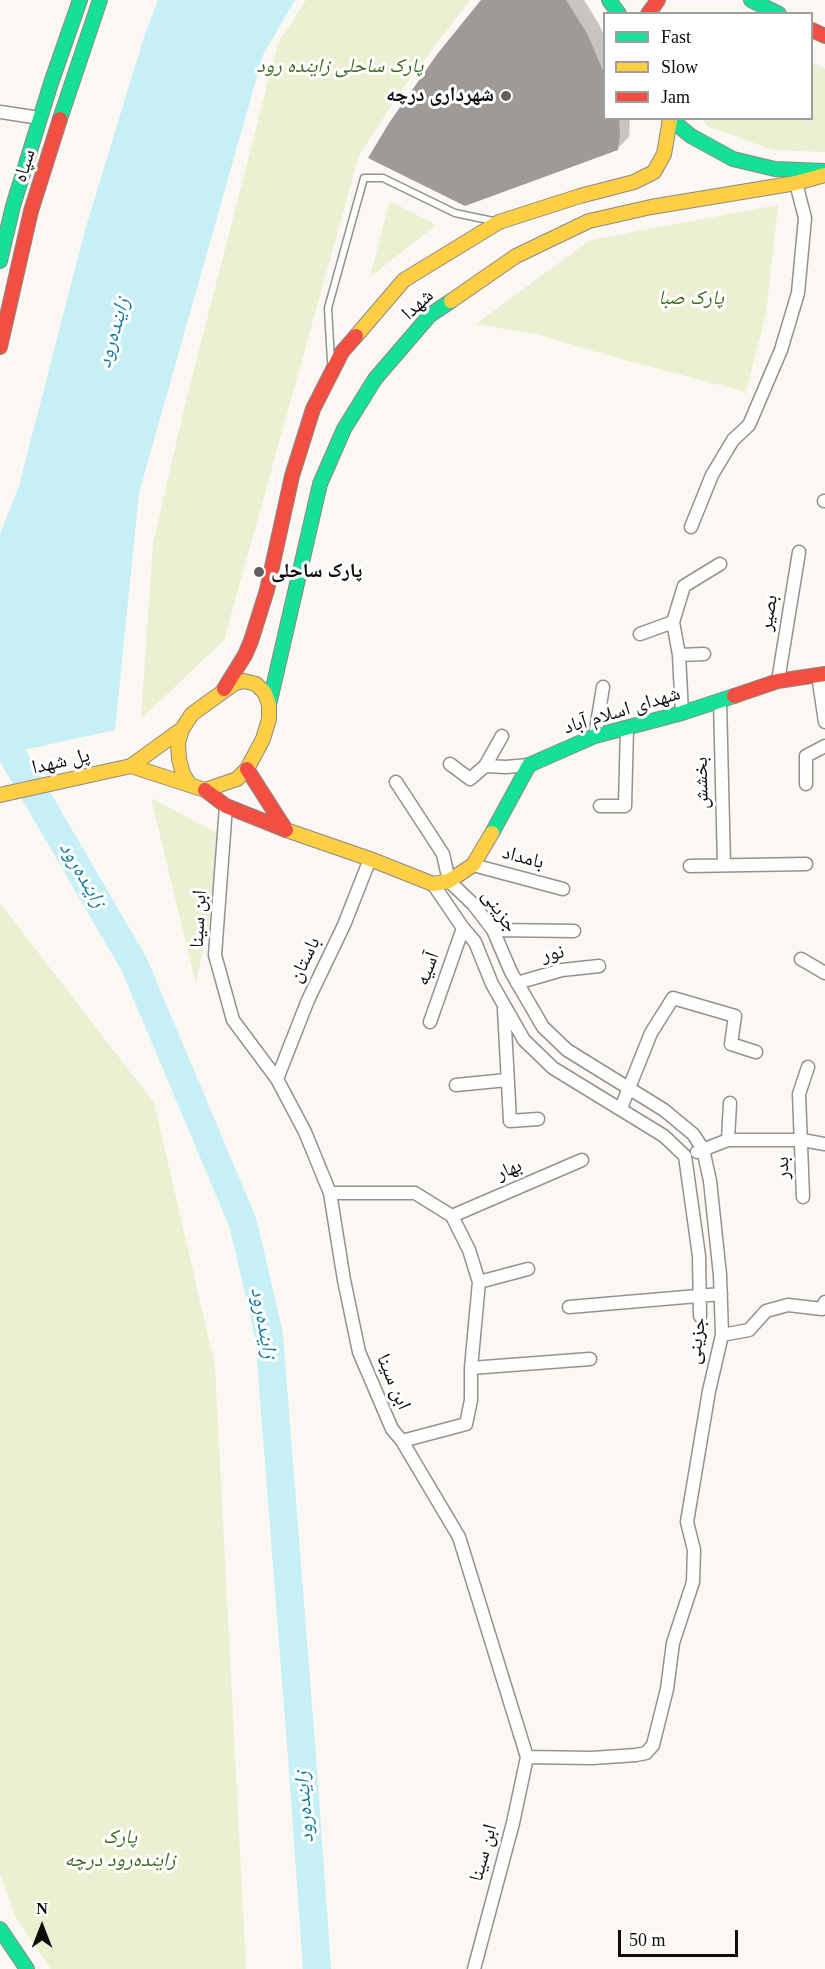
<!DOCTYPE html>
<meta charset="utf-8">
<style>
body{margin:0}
#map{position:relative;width:825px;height:1969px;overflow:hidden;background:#fbf7f2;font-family:"Times New Roman",serif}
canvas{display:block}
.legend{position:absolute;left:603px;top:12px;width:210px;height:108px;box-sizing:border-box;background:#fff;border:2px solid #9e9e9e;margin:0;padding:8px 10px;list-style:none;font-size:18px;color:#0d0d0d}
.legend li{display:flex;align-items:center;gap:12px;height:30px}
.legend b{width:30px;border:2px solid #9e9e9e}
.north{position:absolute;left:12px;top:1897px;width:60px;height:60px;-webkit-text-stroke:4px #fff;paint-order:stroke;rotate:0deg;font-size:16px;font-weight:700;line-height:24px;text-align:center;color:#0d0d0d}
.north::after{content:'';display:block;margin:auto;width:21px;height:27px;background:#0d0d0d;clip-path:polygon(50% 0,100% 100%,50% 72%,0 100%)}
.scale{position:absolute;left:618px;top:1930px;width:120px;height:27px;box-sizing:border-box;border:3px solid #0d0d0d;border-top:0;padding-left:8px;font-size:18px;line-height:21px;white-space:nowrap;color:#0d0d0d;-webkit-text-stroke:4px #fff;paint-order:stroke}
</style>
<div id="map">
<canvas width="825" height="1969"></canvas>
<ul class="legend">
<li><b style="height:8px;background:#16e098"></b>Fast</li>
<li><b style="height:8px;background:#ffcf43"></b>Slow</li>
<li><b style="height:8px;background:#f24e42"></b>Jam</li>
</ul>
<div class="north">N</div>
<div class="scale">50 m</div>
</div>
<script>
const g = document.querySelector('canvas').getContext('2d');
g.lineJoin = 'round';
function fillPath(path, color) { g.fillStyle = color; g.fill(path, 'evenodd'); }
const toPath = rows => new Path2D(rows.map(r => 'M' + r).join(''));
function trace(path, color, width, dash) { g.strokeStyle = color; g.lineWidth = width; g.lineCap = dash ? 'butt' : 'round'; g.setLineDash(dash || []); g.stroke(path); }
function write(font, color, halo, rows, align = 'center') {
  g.font = font + ' "Times New Roman","Noto Naskh Arabic",serif'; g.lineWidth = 6; g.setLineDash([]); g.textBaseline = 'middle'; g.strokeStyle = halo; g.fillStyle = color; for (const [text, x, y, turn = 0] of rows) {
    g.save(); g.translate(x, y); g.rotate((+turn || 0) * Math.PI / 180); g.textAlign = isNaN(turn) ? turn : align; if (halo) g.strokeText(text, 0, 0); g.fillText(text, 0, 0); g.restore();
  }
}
const green = toPath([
 [306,0,470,0,403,88,359,155,224,640,141,719,153,544,185,405,278,43],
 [812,62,825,69,825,152,773,150,707,126,702,119,812,118],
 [390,201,436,225,370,277],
 [778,205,766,313,746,392,614,357,540,335,476,324,590,240],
 [151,798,226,838,196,984],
 [0,903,154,1103,215,1366,246,1969,51,1969,15,1916,0,1873]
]);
const water = toPath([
 [158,0,295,0,263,55,139,493,115,730,0,755,0,534,19,486,85,230,144,37]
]);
const shadow = toPath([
 [483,0,584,0,599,24,604,36,604,118,630,118,629,137,617,149]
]);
const river = toPath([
 [0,734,134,964,243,1223,269,1335,303,1770,317,1969]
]);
const building = toPath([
 [481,0,566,0,588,35,604,73,604,118,619,118,620,135,618,150,465,206,368,158,389,123,438,53]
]);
const lane = toPath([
 [331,361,328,308,364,178,383,178,455,213,493,221]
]);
const street = toPath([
 [0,112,40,118],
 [824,501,825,501],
 [691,527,712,475,733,440,749,425,781,350,798,293,805,218,796,183],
 [640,634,673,622],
 [679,655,704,654],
 [818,675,825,722],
 [778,681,799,552],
 [720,701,724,865],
 [682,713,679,655,673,622,684,586,720,564],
 [595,736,603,687],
 [450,764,470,779,485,766,506,767,529,765],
 [485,766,502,736],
 [396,782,443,854,449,881,473,904,493,930,511,972,543,1027,567,1050,664,1110,693,1134,703,1149,710,1181,720,1275,722,1335,709,1391,687,1522,694,1550,693,1582,673,1643,667,1689,653,1745,646,1753,636,1755,592,1758,527,1757],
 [806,784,806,756,825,746],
 [226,806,215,955,233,1020,277,1079,305,1132,330,1193,344,1280,359,1352,392,1429,402,1441,459,1537,527,1757,513,1823,474,1969],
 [600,806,625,806,627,728],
 [473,865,563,889],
 [690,866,806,864],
 [433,884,463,928,475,942,492,984,524,1040,553,1068,664,1136,685,1156,699,1256,700,1316],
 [493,930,574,931],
 [801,959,825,973],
 [517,983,562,970,599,966],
 [504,1009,510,1121,538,1119],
 [430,1022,463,928],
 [277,1079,308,1000,344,925,370,859],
 [456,1085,507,1080],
 [621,1108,651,1033,673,998,735,1016,731,1044,756,1052],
 [728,1140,730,1103],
 [697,1152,728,1140,802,1140,825,1144],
 [330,1193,415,1193,452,1216,469,1250,479,1282,471,1368,471,1400,466,1424,402,1441],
 [803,1197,799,1094,808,1067],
 [452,1216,582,1160],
 [479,1282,528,1269],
 [569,1307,721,1294],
 [722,1335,749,1330,766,1311,788,1305,822,1309,825,1302],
 [471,1368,590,1359]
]);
const fast = toPath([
 [609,0,619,14],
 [751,0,779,14],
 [669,118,691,136,733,159,775,169,825,171],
 [60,119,100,0],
 [0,261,13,206,51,83,80,0],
 [269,705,320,484,344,429,375,379,430,315,451,301],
 [492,833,529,765,595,736,682,713,734,696],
 [0,1929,27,1969]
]);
const slow = toPath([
 [451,301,516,256,589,221,651,207,796,183,825,175],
 [356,336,404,280,499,222,580,196,634,182,654,172,664,154,670,120],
 [131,766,205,790,237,779,247,769,263,739,269,719,269,705,265,693,256,684,244,681,235,683,192,714,182,729,178,743,179,759,183,774,190,785],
 [0,795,131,766,182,729],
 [286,830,370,859,433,884,449,881,473,865,492,833]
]);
const jam = toPath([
 [648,14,658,0],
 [812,30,825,36],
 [0,347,31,211,60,119],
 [224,689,245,655,251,641,267,590,292,476,313,409,342,352,356,336],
 [734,696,778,681,825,674],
 [205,790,226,806,286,830,247,769]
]);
const markers = [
 [506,96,6,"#605f5d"],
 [259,572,6,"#605f5d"]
];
const parkNames = [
 ["پارک ساحلی زاینده رود",340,67],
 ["پارک صبا",691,299],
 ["پارک",120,1838],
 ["زاینده‌رود درچه",120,1861]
];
const poiNames = [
 ["شهرداری درچه",494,96],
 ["پارک ساحلی",271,572,"left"]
];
const streetNames = [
 ["سپاه",25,166,-73],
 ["شهدا",418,305,-43],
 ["بصیر",769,613,-81],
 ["شهدای اسلام آباد",622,711,-17],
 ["پل شهدا",61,762,-13],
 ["بخشش",702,783,-91],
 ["بامداد",523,858,15],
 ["جزینی",499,911,56],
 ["ابن سینا",199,919,-87],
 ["نور",553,954,-12],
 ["باستان",305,960,-64],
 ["آسیه",428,969,-70],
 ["بدر",783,1168,-91],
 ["بهار",509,1170,-23],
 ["جزینی",697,1341,-82],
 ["ابن سینا",393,1382,67],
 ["ابن سینا",484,1853,-75]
];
const waterNames = [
 ["زاینده‌رود",114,333,-74],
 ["زاینده‌رود",82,875,60],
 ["زاینده‌رود",263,1323,80],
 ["زاینده‌رود",305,1807,-94]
];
fillPath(green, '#eaf0d1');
fillPath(water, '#c6eff6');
fillPath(shadow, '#0003');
trace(river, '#c6eff6', 28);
fillPath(building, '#9e9a97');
trace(lane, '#949290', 9);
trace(street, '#949290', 15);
trace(fast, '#8b8987', 16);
trace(slow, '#8b8987', 16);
trace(jam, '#8b8987', 16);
trace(lane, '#fefefd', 6);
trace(street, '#fefefd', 12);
trace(fast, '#16e098', 14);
trace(slow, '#ffcf43', 14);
trace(jam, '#f24e42', 14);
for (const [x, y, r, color] of markers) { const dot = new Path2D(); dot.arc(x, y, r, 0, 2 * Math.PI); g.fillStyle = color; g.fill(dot); trace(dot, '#fff', 2); }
write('italic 20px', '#3b681b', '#fff', parkNames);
write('bold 20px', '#0d0d0d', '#fff', poiNames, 'right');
write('20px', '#0d0d0d', '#fff', streetNames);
write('italic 21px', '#127c9d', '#fff', waterNames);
</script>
